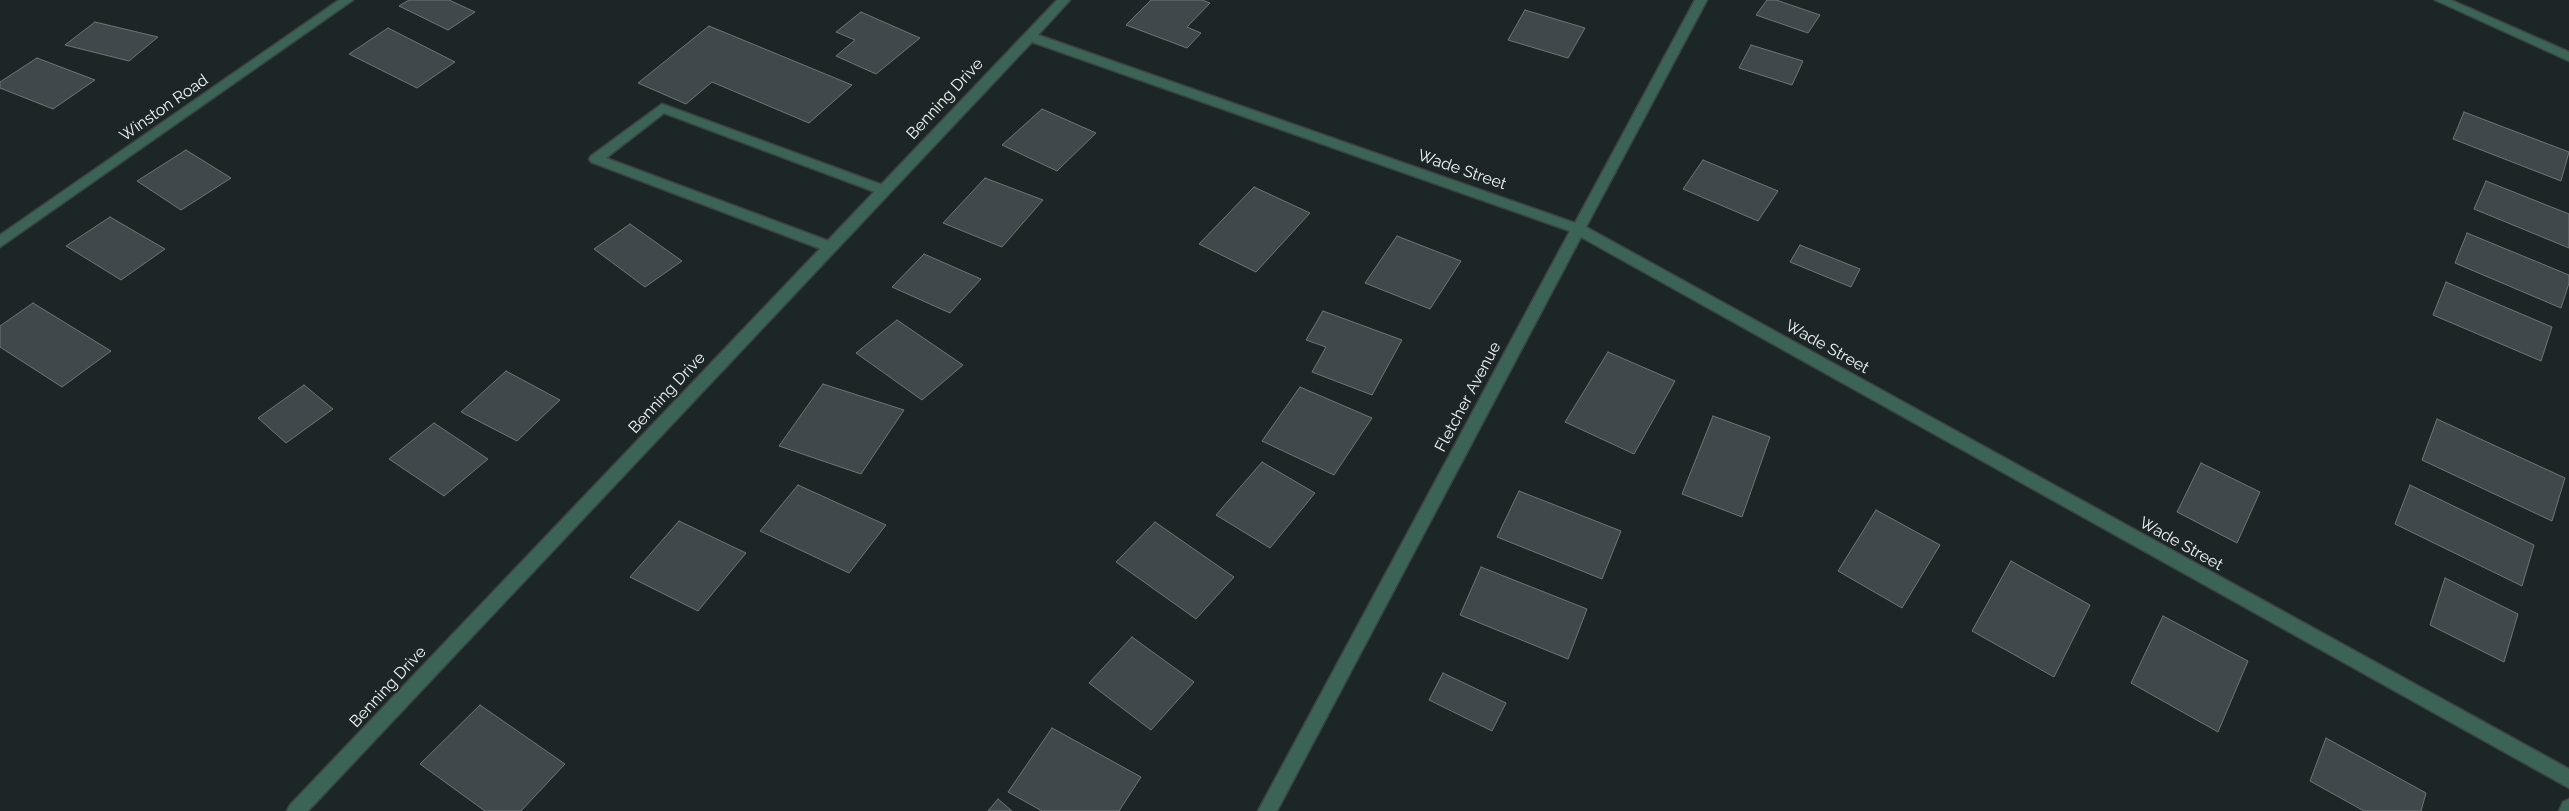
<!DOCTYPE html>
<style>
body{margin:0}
canvas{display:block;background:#1d2626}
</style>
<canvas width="2569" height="811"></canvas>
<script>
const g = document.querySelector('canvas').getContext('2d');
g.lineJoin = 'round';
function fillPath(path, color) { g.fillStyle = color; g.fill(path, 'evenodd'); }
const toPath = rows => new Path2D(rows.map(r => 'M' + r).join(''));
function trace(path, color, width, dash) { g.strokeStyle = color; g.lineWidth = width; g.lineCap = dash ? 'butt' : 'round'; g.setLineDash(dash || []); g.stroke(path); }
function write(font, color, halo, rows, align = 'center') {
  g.font = font + ' Raleway,sans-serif'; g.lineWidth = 4.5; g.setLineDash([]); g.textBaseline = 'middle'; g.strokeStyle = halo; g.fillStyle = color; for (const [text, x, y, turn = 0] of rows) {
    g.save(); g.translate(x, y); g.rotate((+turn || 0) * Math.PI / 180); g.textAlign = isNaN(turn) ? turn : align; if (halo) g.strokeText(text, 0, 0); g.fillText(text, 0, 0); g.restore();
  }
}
const building = toPath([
 [409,0,449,0,475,12,448,30,399,6,409,0],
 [1151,0,1202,0,1210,3,1187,27,1201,33,1187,48,1126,25,1151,0],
 [1767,0,1776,0,1820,15,1808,33,1756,15,1767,0],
 [1525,10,1585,28,1568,58,1508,40,1525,10],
 [861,12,920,38,876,74,836,56,855,40,836,32,861,12],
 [95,22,158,37,129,61,65,45,95,22],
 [709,26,852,85,809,123,712,82,686,104,638,83,709,26],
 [388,28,455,62,417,88,349,54,388,28],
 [1751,45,1803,61,1792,85,1739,68,1751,45],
 [37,58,95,80,53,109,0,88,0,82,37,58],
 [1042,109,1096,133,1057,171,1002,145,1042,109],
 [2464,112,2569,152,2561,181,2453,139,2464,112],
 [186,150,231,178,181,210,137,181,186,150],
 [1703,160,1778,191,1758,221,1683,189,1703,160],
 [985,178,1043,200,1002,247,943,223,985,178],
 [2486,181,2569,214,2569,248,2474,209,2486,181],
 [1254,187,1310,213,1256,272,1199,244,1254,187],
 [110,217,165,249,121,280,66,246,110,217],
 [630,224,682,261,645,287,594,249,630,224],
 [2467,233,2569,275,2569,283,2561,308,2455,263,2467,233],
 [1397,236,1461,261,1430,309,1365,283,1397,236],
 [1800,245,1860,269,1851,287,1790,262,1800,245],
 [924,254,981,279,950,313,892,287,924,254],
 [2446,282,2552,327,2541,361,2433,315,2446,282],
 [33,303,111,351,62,387,0,347,0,326,33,303],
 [1323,311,1402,340,1372,395,1312,372,1326,347,1306,340,1323,311],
 [897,320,963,365,922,400,856,353,897,320],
 [1608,352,1675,381,1634,454,1565,422,1608,352],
 [506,371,560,400,517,441,461,412,506,371],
 [823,384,904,410,861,474,779,446,823,384],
 [304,385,333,409,286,443,258,418,304,385],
 [1300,387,1372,418,1334,475,1262,441,1300,387],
 [1713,416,1770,437,1742,517,1682,494,1713,416],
 [2437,419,2565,478,2552,521,2422,460,2437,419],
 [434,423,488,459,444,496,389,459,434,423],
 [1262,462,1315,493,1270,548,1216,515,1262,462],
 [2201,463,2260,492,2237,543,2177,512,2201,463],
 [798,485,886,525,849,573,760,531,798,485],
 [2410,485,2534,545,2522,586,2395,524,2410,485],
 [1519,491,1621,531,1602,579,1497,537,1519,491],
 [1876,510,1940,545,1902,608,1838,571,1876,510],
 [679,521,746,553,698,611,630,577,679,521],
 [1155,522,1234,577,1196,619,1116,562,1155,522],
 [2011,561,2090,605,2054,677,1972,631,2011,561],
 [1481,567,1587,609,1568,659,1460,615,1481,567],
 [2445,578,2518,614,2504,662,2430,625,2445,578],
 [2163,616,2248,661,2218,732,2131,683,2163,616],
 [1132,637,1194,682,1151,730,1089,683,1132,637],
 [1443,673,1506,703,1492,731,1429,700,1443,673],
 [480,705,565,764,521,811,485,811,420,764,480,705],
 [1052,728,1141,777,1119,811,1042,811,1008,792,1052,728],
 [2326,738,2426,793,2421,811,2364,811,2310,781,2326,738],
 [998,799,1012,811,988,811,998,799]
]);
const lane = toPath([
 [662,104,888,187,890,190,883,195,878,193,664,113,606,158,834,243,836,247,834,251,829,252,591,162,589,159,591,156,662,104]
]);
const street = toPath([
 [339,0,353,0,0,247,0,235,339,0],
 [1057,0,1070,0,1038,35,1575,223,1695,0,1707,0,1586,227,2569,769,2569,788,1581,237,1277,811,1258,811,1570,231,1032,42,308,811,287,811,290,805,1057,0],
 [2435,0,2451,0,2569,52,2569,61,2435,0],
 [2569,799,2569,811,2559,811,2563,802,2569,799]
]);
const streetNames = [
 ["Benning Drive",945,99,-47],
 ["Winston Road",164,108,-35],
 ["Wade Street",1462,170,19],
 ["Wade Street",1827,347,29],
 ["Benning Drive",667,393,-47],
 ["Fletcher Avenue",1468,397,-62],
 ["Wade Street",2181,544,29],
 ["Benning Drive",388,687,-47]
];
fillPath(building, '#3f484b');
trace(building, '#6c7679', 1);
trace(lane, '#3b4343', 3);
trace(street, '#3b4343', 3);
fillPath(lane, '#3c6456');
fillPath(street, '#3c6456');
write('16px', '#f0f6f6', '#1d2626', streetNames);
</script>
